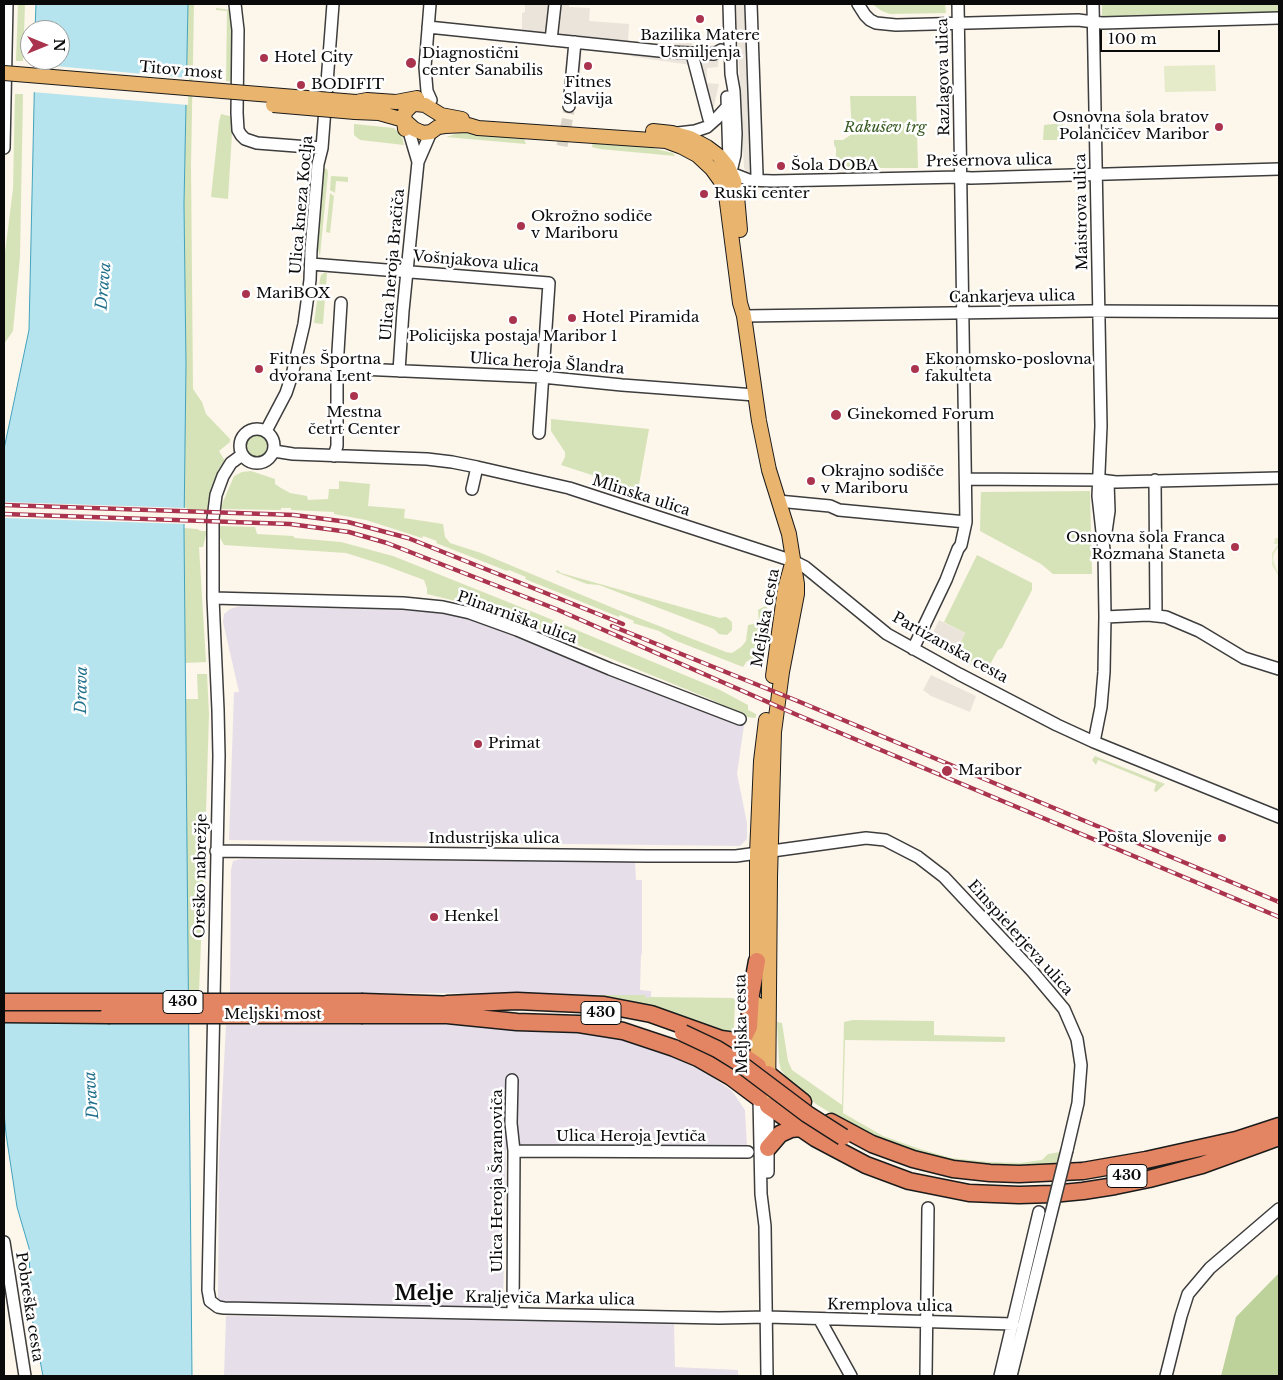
<!DOCTYPE html>
<meta charset="utf-8">
<style>
body{margin:0}
#map{position:relative;width:1283px;height:1380px;overflow:hidden;background:#fdf6ea;font-family:"Libre Baskerville",serif}
canvas{display:block}
.frame{position:absolute;inset:0;border:5px solid #0a0a0a;pointer-events:none}
.north{position:absolute;left:20px;top:20px;width:50px;height:50px;box-sizing:border-box;background:#fff;border:1px solid #9d9d9d;border-radius:50%;rotate:90deg;font-size:14px;font-weight:700;line-height:20px;text-align:center;color:#0a0a0a}
.north::after{content:'';display:block;margin:auto;width:18px;height:22px;background:#aa334e;clip-path:polygon(50% 0,100% 100%,50% 72%,0 100%)}
.scale{position:absolute;left:1100px;top:30px;width:120px;height:22px;box-sizing:border-box;border:2px solid #0a0a0a;border-top:0;padding-left:6px;font-size:15px;line-height:18px;white-space:nowrap;color:#0a0a0a;-webkit-text-stroke:4px #fff;paint-order:stroke}
</style>
<div id="map">
<canvas width="1283" height="1380"></canvas>
<div class="frame"></div>
<div class="north">N</div>
<div class="scale">100 m</div>
</div>
<script>
const g = document.querySelector('canvas').getContext('2d');
g.lineJoin = 'round';
function fillPath(path, color) { g.fillStyle = color; g.fill(path, 'evenodd'); }
const toPath = rows => new Path2D(rows.map(r => 'M' + r).join(''));
function trace(path, color, width, dash) { g.strokeStyle = color; g.lineWidth = width; g.lineCap = dash ? 'butt' : 'round'; g.setLineDash(dash || []); g.stroke(path); }
function write(font, color, halo, rows, align = 'center') {
  g.font = font + ' "Libre Baskerville",serif'; g.lineWidth = 5; g.setLineDash([]); g.textBaseline = 'middle'; g.strokeStyle = halo; g.fillStyle = color; for (const [text, x, y, turn = 0] of rows) {
    g.save(); g.translate(x, y); g.rotate((+turn || 0) * Math.PI / 180); g.textAlign = isNaN(turn) ? turn : align; if (halo) g.strokeText(text, 0, 0); g.fillText(text, 0, 0); g.restore();
  }
}
const industrial = toPath([
 [240,606,402,610,439,613,469,619,744,725,737,774,747,823,747,839,740,846,229,840,234,692,239,692,223,622,224,614,230,609],
 [242,859,635,862,636,880,642,880,642,952,641,956,640,990,651,991,651,997,645,999,446,993,230,993,231,870,233,861],
 [428,1024,508,1026,612,1032,680,1060,708,1074,732,1091,745,1110,747,1147,506,1147,503,1308,223,1303,218,1298,219,1158,226,1025],
 [226,1316,674,1323,675,1367,738,1370,738,1376,224,1376]
]);
const green = toPath([
 [18,4,25,4,23,61,16,61],
 [188,4,194,4,191,165,193,389,202,402,206,414,230,439,230,442,219,451,225,461,219,468,212,487,208,512,184,511,186,365,184,204],
 [872,4,945,4,946,13,890,14,882,11],
 [1102,4,1279,4,1279,15,1102,18],
 [216,8,230,10,232,19,232,82,226,81,227,11,216,10],
 [15,94,23,94,20,257,13,331,4,344,4,260,13,189],
 [850,96,916,96,918,168,836,168,836,148,834,145,834,140,843,140,852,134],
 [221,114,233,117,228,199,211,197,219,122],
 [1063,123,1064,140,1043,140,1044,125],
 [354,124,394,128,402,136,404,145,360,140,354,135],
 [462,132,513,135,524,139,526,144,446,137],
 [593,141,618,142,652,148,673,153,675,156,600,149,592,147],
 [323,168,327,169,328,173,320,256,317,247],
 [331,176,348,177,348,182,336,181,335,193,330,190],
 [330,193,334,196,330,233,326,232],
 [324,273,327,273,323,324,314,323,320,279,321,275],
 [551,419,649,429,638,490,561,465,565,457,565,452,551,431],
 '245 446a11 11 0 1 1 22 0a11 11 0 1 1-22 0Z',
 [251,471,275,479,275,484,281,488,290,493,307,496,308,500,328,499,329,489,339,489,339,481,370,484,368,506,405,509,404,518,443,524,445,537,450,543,481,553,618,610,726,652,732,653,741,647,746,641,748,625,759,623,758,610,767,605,765,644,761,666,747,661,743,667,674,640,659,631,633,623,634,621,620,615,619,617,525,579,526,577,509,570,507,571,436,543,437,541,423,536,422,538,366,520,334,514,334,512,291,510,291,508,281,508,281,510,220,509,234,476,242,472],
 [981,487,981,492,1090,491,1092,574,1053,574,1041,564,980,531],
 [219,526,255,527,257,534,293,536,295,538,341,542,393,556,543,616,718,689,748,705,748,710,756,714,756,716,755,718,740,716,740,714,710,699,541,630,472,605,427,594,427,588,424,580,384,565,346,553,224,545,220,538],
 [184,528,197,529,201,531,207,531,203,547,199,547,206,662,185,663],
 [977,555,1032,583,1032,590,1002,648,998,650,988,668,983,669,966,663,955,654,965,633,944,622],
 [557,570,561,573,720,618,726,617,732,622,732,630,727,635,719,634,714,629,599,585,587,584,556,572],
 [197,674,207,674,209,714,205,844,199,991,188,991,185,699,198,699],
 [1095,756,1107,761,1165,784,1156,792,1154,791,1156,784,1098,760,1096,765,1092,760],
 [560,995,645,995,646,998,651,997,733,998,735,1000,734,1027,732,1033,729,1034],
 [853,1020,934,1021,934,1035,1005,1037,1005,1042,845,1040,843,1113,883,1136,920,1149,951,1158,989,1162,1020,1163,1042,1160,1048,1154,1060,1152,1056,1169,999,1171,910,1153,847,1123,816,1104,787,1078,781,1070,779,1062,777,1022,782,1023,788,1061,792,1070,842,1105,844,1022]
]);
const forest = toPath([
 [1279,1273,1279,1376,1221,1376,1236,1317]
]);
const pitch = toPath([
 [1215,65,1216,91,1165,92,1164,66],
 [1275,538,1279,538,1279,546,1274,554,1273,559,1279,577,1272,565,1272,553,1278,544,1274,544]
]);
const plaza = toPath([
 [525,4,569,4,569,7,590,8,589,21,629,24,628,41,648,44,692,43,693,46,720,45,718,67,707,68,707,83,719,84,714,106,709,119,704,123,691,65,635,57,582,45,578,106,569,106,565,99,569,44,561,35,526,32,522,29,522,13,525,12],
 [736,4,757,4,759,172,755,175,748,174,744,168],
 [939,620,965,633,955,654,929,641],
 [931,675,976,696,970,712,931,696,923,690]
]);
const water = toPath([
 [36,4,188,4,184,204,186,365,184,528,192,1376,43,1376,31,1313,29,1248,17,1207,6,1134,4,1113,4,449,29,330,35,60,60,60,60,30,35,30,36,4]
]);
const pier = toPath([
 [32,64,189,78,188,105,32,92],
 [4,502,187,508,186,524,4,518]
]);
const minorTunnel = toPath([
 [562,146,569,111]
]);
const minor = toPath([
 [235,4,238,30,237,113,238,130,241,135,245,139,257,143,322,148],
 [430,4,425,67,427,91,431,100],
 [729,4,731,74,734,91,736,134,735,155,730,176],
 [751,4,757,175],
 [858,4,865,15,870,20,876,23,896,25,1078,20,1102,23,1279,18],
 [1093,4,1101,426,1098,496,1104,550,1105,617,1104,672,1101,707,1094,742],
 [428,27,669,52,714,54,721,50],
 [551,40,555,4],
 [692,54,709,119],
 [727,97,729,161],
 [569,106,575,42],
 [678,133,695,131,707,127,716,119,727,107],
 [410,135,418,162],
 [4,148,7,4],
 [726,171,749,180,773,181,960,177,971,178,1279,169],
 [311,264,549,283,539,433],
 [744,316,1090,311,1279,312],
 [337,368,542,377,622,385,755,395],
 [399,371,403,311,418,162,431,132],
 '240 446a17 17 0 1 1 34 0a17 17 0 1 1-34 0Z',
 [266,431,286,393,292,375,304,324,310,280,311,250,318,164,322,148,333,4],
 [274,451,293,454,427,459,452,462,477,467,569,488,793,561,805,567,887,634,959,674,1057,725,1094,742,1279,817],
 [242,455,231,463,223,476,216,495,213,519,213,598,218,710,219,756,208,1290,210,1301,218,1307,224,1308,719,1318,767,1317,1013,1324],
 [334,456,337,446,337,368,341,303],
 [966,479,1100,480,1116,482,1279,478],
 [1155,480,1156,616],
 [472,489,477,467],
 [778,501,830,506,839,510,966,522],
 [1106,532,1109,511,1108,482],
 [213,598,403,603,443,607,470,613,517,630,610,669,740,719],
 [1105,617,1148,615,1166,617,1199,631,1244,658,1279,669],
 [913,649,946,580,958,549,961,545,966,522,958,4],
 [216,851,647,856,736,856,866,838,885,840,918,857,944,877,1032,971,1064,1009,1077,1039,1081,1065,1078,1103,1067,1150],
 [512,1080,511,1123,514,1151,513,1313],
 [759,1098,761,1194,765,1226,767,1376],
 [514,1151,748,1152],
 [768,1172,768,1106],
 [4,1242,25,1376],
 [820,1320,851,1376],
 [926,1376,928,1208],
 [1000,1376,1039,1212],
 [1011,1376,1051,1214],
 [1166,1376,1181,1316,1188,1294,1210,1268,1279,1209]
]);
const major = toPath([
 [356,102,367,100,396,102,417,98],
 [355,112,379,113,404,120,414,129,423,133,431,132,438,127,445,126,468,125,478,128,666,141,682,147,697,155,712,169,725,187,740,303,744,316,759,421,769,470,789,534,797,584,797,594,782,672,774,732,770,877,768,1106],
 [405,129,404,120,405,112,412,105,416,104,425,105,441,115,462,119],
 [653,131,672,133,690,138,707,147,719,156,728,167,734,181,737,196,740,230],
 [773,676,785,589,792,564],
 [757,970,757,854,761,761,766,720],
 [757,1004,758,1075]
]);
const highway = toPath([
 [363,1002,458,1005],
 [447,1004,517,1001,604,1005,651,1014,721,1039,735,1041,744,1037,749,1027,751,994,757,961],
 [4,1014,108,1015],
 [363,1015,456,1015],
 [447,1015,517,1022,579,1024,623,1031,674,1048,698,1058,731,1077,759,1098],
 [720,1042,736,1051,758,1066],
 [768,1074,803,1102],
 [768,1106,815,1138,866,1165,909,1181,969,1193,1019,1195,1052,1194,1083,1191,1115,1186,1149,1179,1202,1165,1279,1137],
 [831,1122,872,1144,913,1159,953,1169,990,1173,1019,1174,1083,1171,1146,1160,1236,1140],
 [1227,1143,1279,1126],
 [768,1148,780,1134,791,1129,800,1128]
]);
const rail = toPath([
 [4,505,294,515,348,522,408,538,623,624],
 [4,514,290,524,349,532,387,543,556,609,795,714,1279,917],
 [612,626,800,702,1279,902]
]);
const minorBridge = toPath([
 [1051,1214,1067,1150]
]);
const majorBridge = toPath([
 [4,73,356,102],
 [273,105,355,112]
]);
const highwayBridge = toPath([
 [4,1002,363,1002],
 [108,1015,363,1015],
 [683,1033,717,1049,738,1062,807,1114,843,1137]
]);
const markers = [
 [700,19,5,"#aa334e"],
 [264,58,5,"#aa334e"],
 [411,63,6,"#aa334e"],
 [588,66,5,"#aa334e"],
 [301,85,5,"#aa334e"],
 [1219,127,5,"#aa334e"],
 [781,166,5,"#aa334e"],
 [704,194,5,"#aa334e"],
 [521,226,5,"#aa334e"],
 [246,294,5,"#aa334e"],
 [572,318,5,"#aa334e"],
 [513,320,5,"#aa334e"],
 [259,369,5,"#aa334e"],
 [915,369,5,"#aa334e"],
 [354,396,5,"#aa334e"],
 [836,415,6,"#aa334e"],
 [811,481,5,"#aa334e"],
 [1235,547,5,"#aa334e"],
 [478,744,5,"#aa334e"],
 [947,771,6,"#aa334e"],
 [1222,838,5,"#aa334e"],
 [434,917,5,"#aa334e"]
];
const shields = [
 [183,1002,40],
 [601,1013,40],
 [1127,1176,40]
];
const shieldNames = [
 ["430",183,1002],
 ["430",601,1013],
 ["430",1127,1176]
];
const poiNames = [
 ["Bazilika Matere",700,36,"center"],
 ["Usmiljenja",700,53,"center"],
 ["Diagnostični",422,54],
 ["center Sanabilis",422,71],
 ["Hotel City",274,58],
 ["Fitnes",588,83,"center"],
 ["Slavija",588,100,"center"],
 ["BODIFIT",311,85],
 ["Osnovna šola bratov",1209,118,"right"],
 ["Polančičev Maribor",1209,135,"right"],
 ["Šola DOBA",791,166],
 ["Ruski center",714,194],
 ["Okrožno sodiče",531,217],
 ["v Mariboru",531,234],
 ["MariBOX",256,294],
 ["Hotel Piramida",582,318],
 ["Policijska postaja Maribor 1",513,337,"center"],
 ["Fitnes Športna",269,360],
 ["dvorana Lent",269,377],
 ["Ekonomsko-poslovna",925,360],
 ["fakulteta",925,377],
 ["Mestna",354,413,"center"],
 ["četrt Center",354,430,"center"],
 ["Ginekomed Forum",847,415],
 ["Okrajno sodišče",821,472],
 ["v Mariboru",821,489],
 ["Osnovna šola Franca",1225,538,"right"],
 ["Rozmana Staneta",1225,555,"right"],
 ["Primat",488,744],
 ["Maribor",958,771],
 ["Pošta Slovenije",1212,838,"right"],
 ["Henkel",444,917]
];
const streetNames = [
 ["Titov most",181,71,5],
 ["Razlagova ulica",944,77,-91],
 ["Prešernova ulica",989,161,-1],
 ["Ulica kneza Koclja",302,205,-85],
 ["Maistrova ulica",1082,212,-91],
 ["Vošnjakova ulica",476,262,5],
 ["Ulica heroja Bračiča",393,265,-85],
 ["Cankarjeva ulica",1012,297,-1],
 ["Ulica heroja Šlandra",547,364,4],
 ["Mlinska ulica",641,496,18],
 ["Plinarniška ulica",517,618,20],
 ["Meljska cesta",766,618,-80],
 ["Partizanska cesta",950,648,29],
 ["Industrijska ulica",494,839],
 ["Oreško nabrežje",201,876,-89],
 ["Einspielerjeva ulica",1020,938,48],
 ["Meljski most",273,1015],
 ["Meljska cesta",742,1024,-91],
 ["Ulica Heroja Jevtiča",631,1137],
 ["Ulica Heroja Šaranoviča",498,1181,-90],
 ["Kraljeviča Marka ulica",550,1299,1],
 ["Kremplova ulica",890,1306,1],
 ["Pobreška cesta",29,1307,81]
];
const parkNames = [
 ["Rakušev trg",885,128]
];
const waterNames = [
 ["Drava",104,286,-85],
 ["Drava",82,690,-89],
 ["Drava",92,1095,-94]
];
const districtNames = [
 ["Melje",424,1294]
];
fillPath(industrial, '#e6dfe9');
fillPath(green, '#d6e3b8');
fillPath(forest, '#bdd19a');
fillPath(pitch, '#e5ebc9');
fillPath(plaza, '#ebe4db');
fillPath(water, '#b5e3ee');
trace(water, '#44a3bd', 1);
fillPath(pier, '#fdf6ea');
trace(minorTunnel, '#d9d3c8', 11, [11, 5.5]);
trace(minor, '#3d3d3d', 14);
trace(major, '#1b1b1b', 16);
trace(highway, '#1b1b1b', 19);
trace(minor, '#fff', 11);
trace(major, '#e9b56e', 14);
trace(highway, '#e38562', 16);
trace(rail, '#aa334e', 4.5);
trace(rail, '#fff', 2.5, [8]);
trace(minorBridge, '#3d3d3d', 14, []);
trace(majorBridge, '#1b1b1b', 16, []);
trace(highwayBridge, '#1b1b1b', 19, []);
trace(minorBridge, '#fff', 11);
trace(majorBridge, '#e9b56e', 14);
trace(highwayBridge, '#e38562', 16);
for (const [x, y, r, color] of markers) { const dot = new Path2D(); dot.arc(x, y, r, 0, 2 * Math.PI); g.fillStyle = color; g.fill(dot); trace(dot, '#fff', 2); }
for (const [x, y, w] of shields) { const box = new Path2D(); box.roundRect(x - w / 2, y - 11.5, w, 23, 4); g.fillStyle = '#fff'; g.fill(box); trace(box, '#0a0a0a', 1); }
write('bold 14px', '#0a0a0a', null, shieldNames);
write('15px', '#0a0a0a', '#fff', poiNames, 'left');
write('15px', '#0a0a0a', '#fff', streetNames);
write('italic 15px', '#385a23', '#fff', parkNames);
write('italic 16px', '#23728d', '#fff', waterNames);
write('bold 20px', '#0a0a0a', '#fff', districtNames);
</script>
